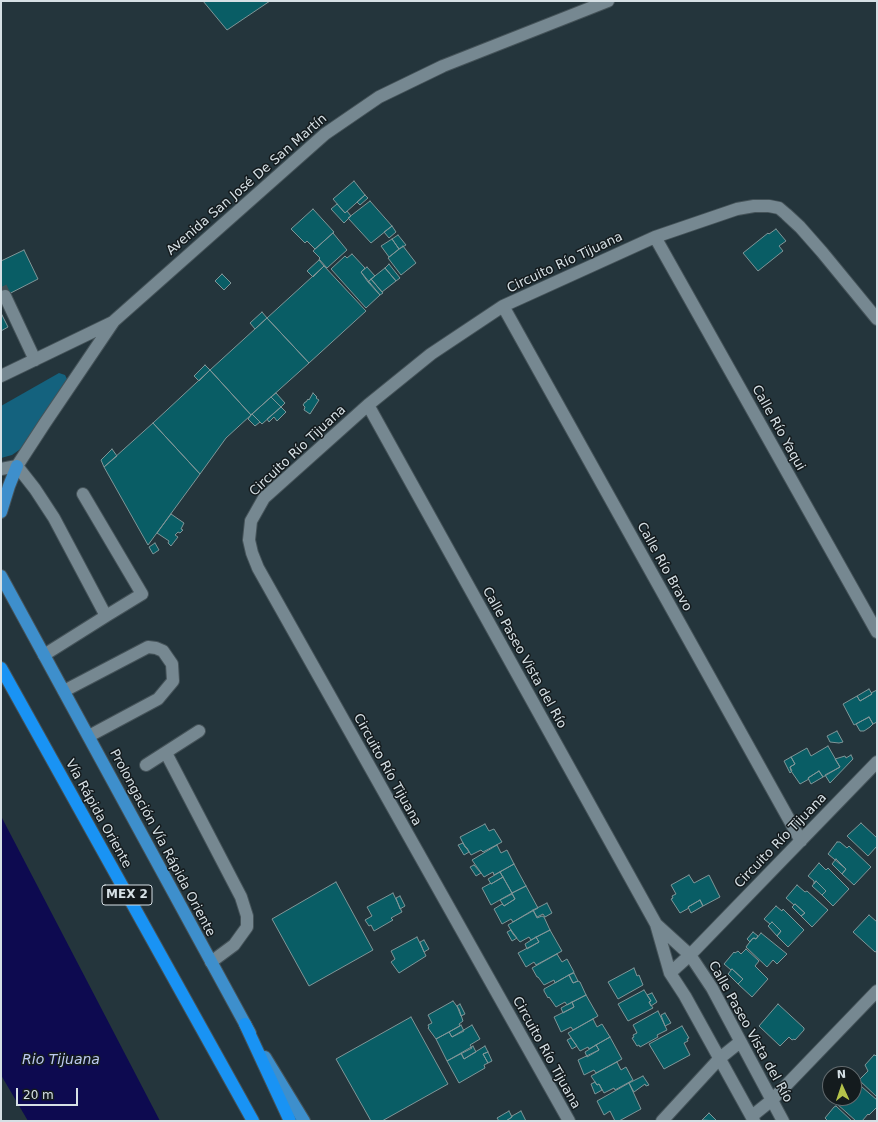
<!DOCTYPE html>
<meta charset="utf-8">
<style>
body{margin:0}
#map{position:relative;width:878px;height:1122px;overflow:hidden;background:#24353c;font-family:"DejaVu Sans",sans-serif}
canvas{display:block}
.frame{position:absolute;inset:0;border:2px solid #d6e0e5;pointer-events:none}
.north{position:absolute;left:822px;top:1066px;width:40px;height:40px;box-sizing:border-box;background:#141b1e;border:1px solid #626a6e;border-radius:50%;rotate:357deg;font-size:11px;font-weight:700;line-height:16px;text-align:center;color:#d6e0e5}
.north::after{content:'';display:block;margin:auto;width:14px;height:18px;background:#b4c24a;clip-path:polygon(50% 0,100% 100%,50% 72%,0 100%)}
.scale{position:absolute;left:16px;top:1088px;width:62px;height:18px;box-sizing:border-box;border:2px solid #d6e0e5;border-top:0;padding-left:5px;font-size:12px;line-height:14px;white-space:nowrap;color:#d6e0e5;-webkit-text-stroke:3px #141b1e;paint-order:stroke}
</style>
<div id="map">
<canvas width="878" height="1122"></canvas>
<div class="frame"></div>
<div class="north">N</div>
<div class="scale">20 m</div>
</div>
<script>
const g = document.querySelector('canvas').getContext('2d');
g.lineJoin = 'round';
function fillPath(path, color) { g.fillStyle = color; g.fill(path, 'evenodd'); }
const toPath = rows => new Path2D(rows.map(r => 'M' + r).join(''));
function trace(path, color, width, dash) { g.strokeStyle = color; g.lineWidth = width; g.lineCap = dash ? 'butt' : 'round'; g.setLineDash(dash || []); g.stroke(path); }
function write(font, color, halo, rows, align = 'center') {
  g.font = font + ' "DejaVu Sans",sans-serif'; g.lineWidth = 3; g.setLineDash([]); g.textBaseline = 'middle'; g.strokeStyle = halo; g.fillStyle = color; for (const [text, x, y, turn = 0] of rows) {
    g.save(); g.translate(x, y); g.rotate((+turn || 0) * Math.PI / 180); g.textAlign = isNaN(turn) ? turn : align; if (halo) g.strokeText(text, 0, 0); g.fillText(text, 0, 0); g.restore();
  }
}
const green = toPath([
 [59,373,65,375,67,379,67,383,22,448,12,455,1,458,1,406]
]);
const water = toPath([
 [1,816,160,1121,28,1121,1,1075]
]);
const building = toPath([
 [203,1,270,1,227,30,203,1],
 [354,181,365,195,345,213,333,199,354,181],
 [365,195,368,198,360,205,357,202,365,195],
 [370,201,392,226,371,243,348,218,370,201],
 [337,204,345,213,347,211,351,216,344,223,331,209,337,204],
 [313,209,334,232,315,249,307,241,305,243,291,229,313,209],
 [392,226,396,232,389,238,384,232,392,226],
 [776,229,786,241,779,246,783,251,758,271,743,253,768,233,769,234,776,229],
 [333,233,347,250,327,268,319,259,320,258,313,251,333,233],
 [398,235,406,245,399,249,392,239,398,235],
 [392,239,399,249,389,257,381,246,392,239],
 [403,246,416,263,401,275,388,258,403,246],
 [24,250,38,279,1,298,1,261,24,250],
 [352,254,365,268,361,272,380,295,366,308,331,269,345,256,347,258,352,254],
 [319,260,324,266,313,277,307,271,319,260],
 [389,264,400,278,396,281,385,268,389,264],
 [324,266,366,311,309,363,267,318,324,266],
 [367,267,375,276,368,282,361,272,367,267],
 [385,268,396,281,382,292,371,279,385,268],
 [222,274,231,283,224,290,215,281,222,274],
 [371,279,383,293,380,295,368,282,371,279],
 [262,312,267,318,255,329,250,323,262,312],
 [1,313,8,327,1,331,1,313],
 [267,318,309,363,251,415,210,370,267,318],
 [205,365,210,370,199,381,194,376,205,365],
 [210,370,251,415,226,438,200,474,153,423,210,370],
 [276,393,285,403,281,407,271,397,276,393],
 [313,393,317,397,316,398,319,400,310,414,304,410,305,407,303,405,305,402,306,402,308,399,309,400,313,393],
 [271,397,281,407,262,424,252,414,271,397],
 [281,407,286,412,277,421,274,417,269,422,267,419,281,407],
 [252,414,260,422,255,426,248,419,252,414],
 [153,423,200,474,148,545,104,467,153,423],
 [112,449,117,456,104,467,101,460,112,449],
 [171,514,184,523,181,529,183,530,180,533,178,532,175,535,178,537,171,546,168,543,169,541,157,533,171,514],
 [155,543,159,550,153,554,149,547,155,543],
 [869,689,872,694,860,701,857,696,869,689],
 [877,690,877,722,873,724,869,717,854,725,843,704,857,696,860,701,872,694,871,693,877,690],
 [869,717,873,724,870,727,864,731,860,731,856,724,869,717],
 [837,731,843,742,839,743,830,742,827,736,837,731],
 [828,746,840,767,823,777,819,771,808,778,809,779,800,784,791,771,790,767,795,764,791,757,807,748,811,756,828,746],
 [851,755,853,759,830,783,825,775,840,767,835,759,845,756,846,758,851,755],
 [791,757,795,764,790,767,792,771,790,773,784,761,791,757],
 [819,771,823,777,811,784,808,778,819,771],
 [861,823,877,838,877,846,868,856,847,836,861,823],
 [485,824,489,831,494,829,502,842,483,852,481,850,471,855,467,848,465,847,460,837,485,824],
 [837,842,840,842,847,848,849,846,871,867,854,885,842,874,846,869,828,854,837,842],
 [463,843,469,852,464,855,458,845,463,843],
 [497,845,501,853,507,850,514,864,494,875,493,872,484,877,472,860,497,845],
 [836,859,846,869,842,874,832,864,836,859],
 [819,863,826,870,828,868,849,889,833,906,822,895,826,891,816,881,814,884,814,881,808,876,819,863],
 [514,864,526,886,512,893,500,872,514,864],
 [474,865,481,873,476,876,470,867,474,865],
 [500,872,503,877,491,884,488,879,500,872],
 [689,875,694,883,709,875,720,897,703,906,700,900,688,907,689,908,680,913,671,899,673,898,672,896,676,894,671,885,689,875],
 [503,877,512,893,491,905,482,888,491,883,491,884,503,877],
 [816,881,826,891,822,895,812,886,816,881],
 [336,882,373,950,309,986,272,919,336,882],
 [797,885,805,892,807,891,828,910,812,927,801,916,805,913,795,904,794,905,786,898,797,885],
 [526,886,538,908,513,922,511,919,502,924,494,909,502,904,504,906,515,899,512,893,526,886],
 [393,893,402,912,391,918,393,920,374,931,371,925,369,926,365,920,372,916,367,907,393,893],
 [512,894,515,899,504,906,500,900,512,894],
 [400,896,405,906,400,909,396,898,400,896],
 [700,900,703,906,691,913,688,907,700,900],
 [547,903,552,913,545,917,543,914,537,917,533,910,547,903],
 [795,904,805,913,801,916,792,907,795,904],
 [776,906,782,911,783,909,804,930,788,947,777,936,781,931,772,922,770,924,764,919,776,906],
 [533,910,537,918,542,916,544,917,550,930,531,940,529,937,520,942,513,934,508,925,533,910],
 [869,915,877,922,877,951,875,952,853,932,869,915],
 [772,922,781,931,777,936,768,926,772,922],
 [511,930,517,938,512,941,507,932,511,930],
 [550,930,562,951,536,965,534,962,526,967,518,953,539,942,536,937,550,930],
 [753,932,758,936,756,939,754,938,752,939,750,942,747,939,753,932],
 [761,933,787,954,777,964,773,960,767,967,746,947,752,939,754,938,756,939,761,933],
 [417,937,426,956,399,973,391,962,395,959,391,951,417,937],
 [536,937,539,942,527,949,525,944,536,937],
 [424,940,429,949,424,952,420,942,424,940],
 [746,949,759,961,755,966,768,979,752,997,738,984,743,979,732,969,731,970,724,964,734,952,735,953,738,951,741,954,746,949],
 [557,954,562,962,567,959,574,972,555,983,554,980,544,985,538,977,537,977,532,968,557,954],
 [634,968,637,976,639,975,643,985,618,999,608,982,634,968],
 [732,969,743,979,738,984,728,974,732,969],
 [574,973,578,981,573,983,569,975,574,973],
 [569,975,573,983,578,981,580,982,586,995,567,1005,565,1002,556,1007,549,997,548,998,544,991,544,989,569,975],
 [644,990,651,1001,649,1002,653,1008,628,1021,618,1004,644,990],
 [652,993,657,1002,651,1006,649,1002,651,1001,647,995,652,993],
 [586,995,598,1016,573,1030,571,1027,561,1032,554,1017,574,1007,572,1002,586,995],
 [453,1001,459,1009,463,1021,459,1024,460,1026,436,1039,428,1028,429,1027,428,1025,432,1023,428,1015,453,1001],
 [572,1002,574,1007,563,1013,561,1008,572,1002],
 [460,1004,465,1014,461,1016,457,1006,460,1004],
 [778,1004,804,1028,804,1030,795,1040,794,1039,792,1040,789,1037,780,1046,759,1026,778,1004],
 [658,1011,667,1030,657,1035,658,1037,640,1047,639,1045,637,1046,632,1038,634,1037,633,1035,637,1033,633,1025,658,1011],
 [665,1013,671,1023,665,1026,661,1015,665,1013],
 [411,1017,448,1084,382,1121,371,1121,336,1059,411,1017],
 [593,1019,597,1027,602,1024,610,1037,589,1049,588,1047,580,1051,568,1033,593,1019],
 [461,1025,464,1031,452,1037,449,1032,461,1025],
 [472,1025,480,1039,470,1045,472,1048,447,1061,436,1039,449,1032,452,1037,472,1025],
 [682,1026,689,1038,687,1039,688,1041,684,1043,690,1055,664,1069,649,1044,682,1026],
 [610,1037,622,1059,596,1073,594,1070,584,1075,578,1060,599,1050,596,1045,610,1037],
 [571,1038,577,1046,572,1049,567,1040,571,1038],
 [596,1045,599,1050,587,1057,585,1052,596,1045],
 [473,1046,476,1052,464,1059,461,1053,473,1046],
 [485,1046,488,1052,483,1054,488,1063,484,1065,485,1068,459,1083,447,1061,461,1053,464,1059,485,1046],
 [488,1052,492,1061,488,1063,483,1054,488,1052],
 [874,1055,877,1056,877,1097,859,1080,868,1071,865,1065,874,1055],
 [617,1062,621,1070,626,1067,633,1080,615,1090,614,1088,604,1093,599,1084,597,1085,591,1076,617,1062],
 [643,1076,649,1085,646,1086,645,1084,634,1092,629,1083,643,1076],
 [854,1080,877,1100,877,1107,869,1115,868,1114,862,1121,856,1121,837,1104,843,1098,854,1098,854,1080],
 [595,1082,597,1085,599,1084,602,1090,595,1094,591,1084,595,1082],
 [629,1083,641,1109,619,1121,615,1121,610,1111,604,1115,597,1101,629,1083],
 [836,1106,852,1121,828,1121,825,1118,834,1107,836,1106],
 [509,1111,512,1117,506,1121,499,1121,497,1118,509,1111],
 [521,1111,526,1121,506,1121,512,1117,512,1116,521,1111],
 [709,1113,717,1121,702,1120,709,1113]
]);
const minorTunnel = toPath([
 [1,287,5,296]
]);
const minor = toPath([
 [655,237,877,632],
 [5,296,35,360],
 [503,306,801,841],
 [1,376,113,322],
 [368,405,656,924,670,973,685,996,754,1121],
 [17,466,45,423,114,321,325,134,379,97,443,66,608,1],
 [17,466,35,489,54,518,106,616,44,655],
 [1,469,17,466],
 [83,494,142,594,106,616],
 [64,691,148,647,156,648,163,651,172,664,173,681,158,699,89,736],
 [166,753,241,897,247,916,247,927,234,945,211,962],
 [146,765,199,731],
 [657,925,690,955,712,988,783,1121],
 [670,973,690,955,877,762],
 [752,1116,772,1100,877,991],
 [569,1121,258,568,252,553,249,540,251,521,264,498,368,405,431,354,503,306,655,237,737,209,754,206,769,206,779,208,786,214,800,227,822,252,877,319],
 [662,1121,720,1058,740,1042]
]);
const major = toPath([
 [1,512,9,486,17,466],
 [1,576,250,1033],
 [265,1057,304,1121]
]);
const highway = toPath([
 [1,668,253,1121],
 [245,1024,290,1121]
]);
const shields = [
 [127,895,50]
];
const shieldNames = [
 ["MEX 2",127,895]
];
const streetNames = [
 ["Avenida San José De San Martín",247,185,-41],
 ["Circuito Río Tijuana",565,263,-25],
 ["Calle Río Yaqui",778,428,61],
 ["Circuito Río Tijuana",298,451,-43],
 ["Calle Río Bravo",664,567,61],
 ["Calle Paseo Vista del Río",524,658,61],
 ["Circuito Río Tijuana",387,770,61],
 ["Vía Rápida Oriente",98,814,61],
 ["Circuito Río Tijuana",781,841,-46],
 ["Prolongación Vía Rápida Oriente",162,843,62],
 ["Calle Paseo Vista del Río",750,1032,61],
 ["Circuito Río Tijuana",546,1053,61]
];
const waterNames = [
 ["Rio Tijuana",61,1060]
];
fillPath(green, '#14627e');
fillPath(water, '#0d0a50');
fillPath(building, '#095d65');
trace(building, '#809698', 1);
trace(minorTunnel, '#3f4f55', 12, [12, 6]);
trace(minor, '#455359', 14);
trace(major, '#455359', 14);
trace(highway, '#455359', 14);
trace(minor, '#768891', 12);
trace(major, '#3e8fcc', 12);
trace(highway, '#1993f4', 12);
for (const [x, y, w] of shields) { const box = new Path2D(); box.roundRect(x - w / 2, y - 10, w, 20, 3); g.fillStyle = '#141b1e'; g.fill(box); trace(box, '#d6e0e5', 1); }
write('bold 12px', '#d6e0e5', null, shieldNames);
write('13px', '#d6e0e5', '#141b1e', streetNames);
write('italic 14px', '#bcc9f2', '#141b1e', waterNames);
</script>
